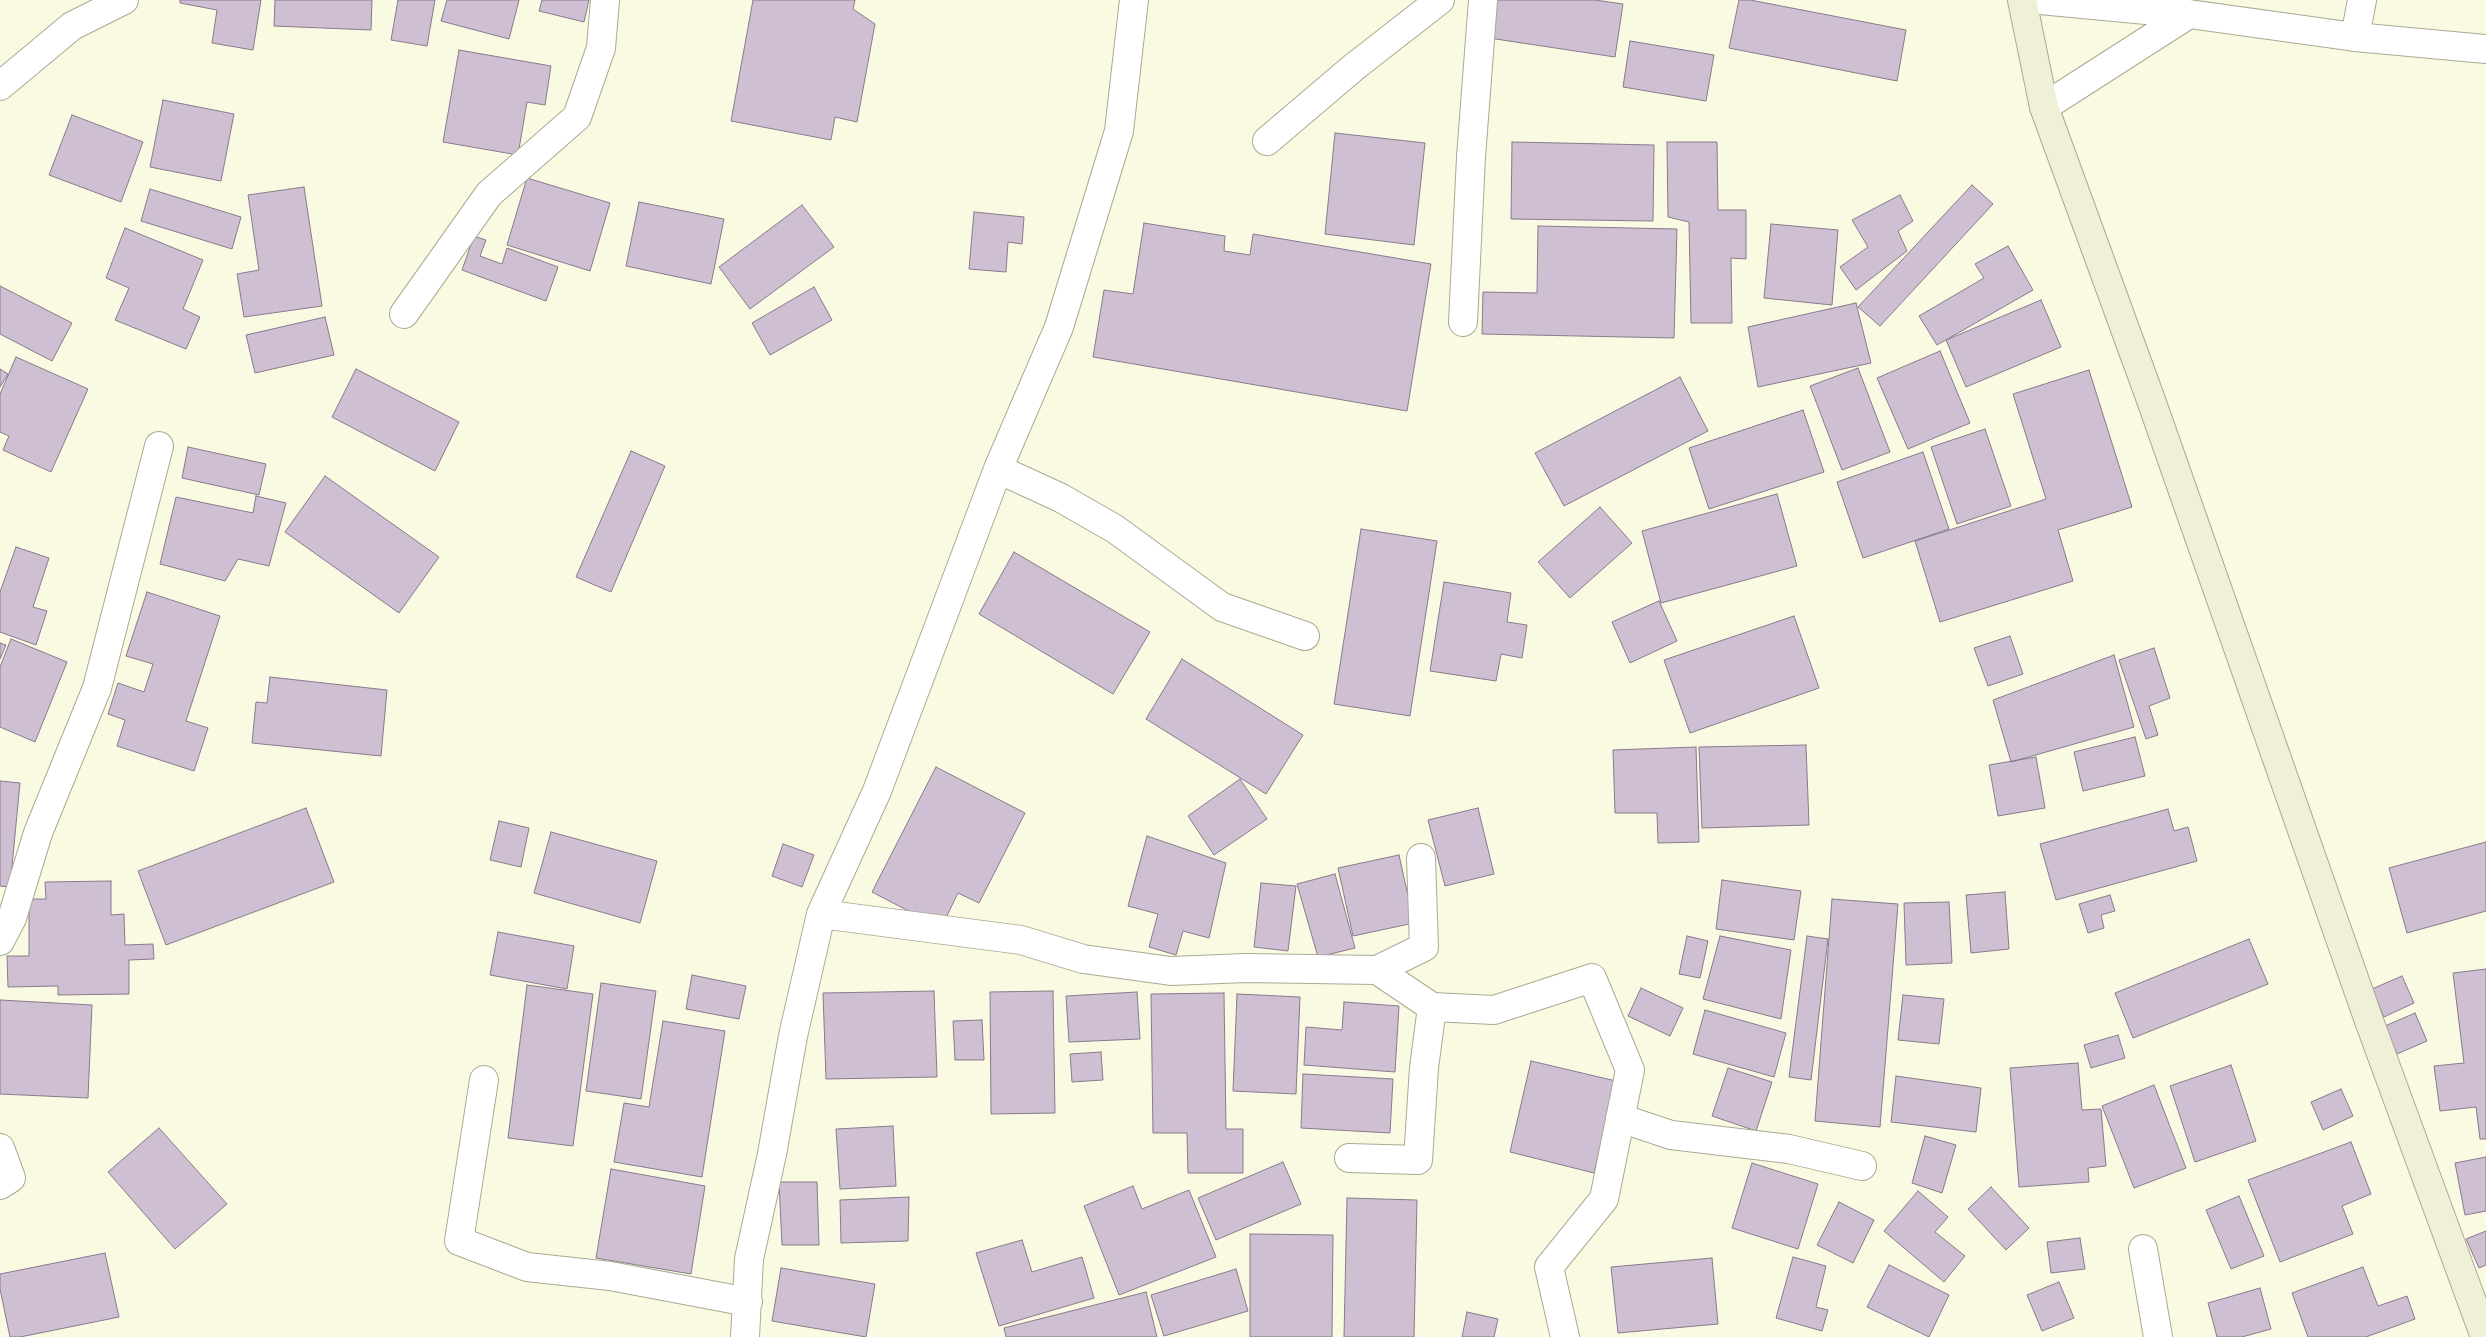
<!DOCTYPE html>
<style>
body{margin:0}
canvas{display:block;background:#fafae2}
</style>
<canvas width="2486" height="1337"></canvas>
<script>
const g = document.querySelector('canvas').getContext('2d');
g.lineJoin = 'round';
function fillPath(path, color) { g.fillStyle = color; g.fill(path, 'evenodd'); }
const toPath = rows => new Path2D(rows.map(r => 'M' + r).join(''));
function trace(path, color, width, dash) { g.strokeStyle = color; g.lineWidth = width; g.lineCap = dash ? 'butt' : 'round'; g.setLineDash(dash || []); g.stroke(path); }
const building = toPath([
 [180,0,261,0,253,50,212,43,217,10,180,3,180,0],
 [275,0,372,0,371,30,274,26,275,0],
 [398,0,435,0,427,46,391,40,398,0],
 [447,0,519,0,509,39,441,21,447,0],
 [542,0,589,0,584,22,539,11,542,0],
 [753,0,855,0,853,9,875,24,857,122,835,117,831,140,731,121,753,0],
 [1494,0,1595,0,1623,4,1615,57,1489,38,1494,0],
 [1739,0,1750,0,1906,30,1897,81,1729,48,1739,0],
 [1630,41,1714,55,1706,101,1623,87,1630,41],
 [459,50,551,66,545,105,527,102,518,155,443,142,459,50],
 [163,100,234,114,221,181,150,167,163,100],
 [72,115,143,142,121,202,49,175,72,115],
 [1335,133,1425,143,1414,245,1325,234,1335,133],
 [1512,142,1654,145,1653,221,1511,219,1512,142],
 [1667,142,1717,142,1718,210,1746,210,1746,259,1731,258,1732,323,1691,323,1689,222,1668,217,1667,142],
 [527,178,610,203,590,271,507,245,527,178],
 [1972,185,1993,204,1880,326,1858,307,1972,185],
 [304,187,322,306,244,317,237,274,259,270,248,195,304,187],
 [150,189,241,217,232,249,141,221,150,189],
 [1900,195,1913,221,1898,231,1907,251,1856,290,1840,267,1868,247,1852,220,1900,195],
 [639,202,724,219,711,284,626,266,639,202],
 [802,205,834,247,750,309,719,267,802,205],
 [974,212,1024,217,1022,244,1008,242,1006,272,969,269,974,212],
 [1144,223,1225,236,1224,251,1250,255,1253,234,1431,264,1407,411,1093,357,1104,290,1133,294,1144,223],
 [1771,224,1838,230,1832,305,1764,298,1771,224],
 [1538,226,1677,229,1674,338,1482,334,1483,292,1537,293,1538,226],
 [125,228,203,260,183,309,200,317,186,349,115,320,129,288,106,278,125,228],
 [474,236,486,240,480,256,502,264,507,248,558,267,546,301,462,270,474,236],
 [2008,246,2033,290,1937,345,1919,316,1984,278,1975,264,2008,246],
 [0,286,72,323,52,361,0,334,0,286],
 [814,287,832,320,770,355,752,323,814,287],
 [2041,300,2061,347,1966,387,1946,340,2041,300],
 [1856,303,1871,363,1758,387,1748,327,1856,303],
 [325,317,334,355,255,373,246,335,325,317],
 [1940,351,1970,423,1908,449,1877,378,1940,351],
 [16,357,88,389,51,472,3,450,9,436,0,432,0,394,16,357],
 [1858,368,1890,452,1842,470,1810,386,1858,368],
 [0,369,8,374,0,387,0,369],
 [356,369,459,422,435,471,332,417,356,369],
 [2089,370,2132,507,2058,530,2073,581,1940,622,1915,541,2046,499,2013,394,2089,370],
 [1680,377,1708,431,1564,506,1535,453,1680,377],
 [1803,410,1824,472,1709,509,1689,448,1803,410],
 [1985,429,2011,506,1957,524,1931,447,1985,429],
 [188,447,266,464,259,495,182,478,188,447],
 [631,451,665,466,611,592,576,577,631,451],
 [1923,452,1949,529,1863,558,1837,482,1923,452],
 [325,476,439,557,399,613,285,532,325,476],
 [1777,494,1797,566,1661,603,1642,531,1777,494],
 [256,496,286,503,269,566,238,559,225,581,160,564,176,497,253,513,256,496],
 [1600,507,1632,543,1570,598,1538,562,1600,507],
 [1361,529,1437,541,1410,716,1334,704,1361,529],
 [16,547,49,558,33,607,47,611,36,645,0,632,0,592,16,547],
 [1014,552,1150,632,1113,694,979,614,1014,552],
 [1444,582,1511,593,1507,622,1527,625,1522,658,1501,654,1496,681,1430,671,1444,582],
 [147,592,220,616,186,721,208,728,194,771,117,746,125,720,108,714,118,683,144,692,153,664,126,656,147,592],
 [1659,601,1677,641,1630,663,1612,622,1659,601],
 [1794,616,1819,688,1690,733,1664,660,1794,616],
 [2010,636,2023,674,1988,686,1974,648,2010,636],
 [11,639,67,662,35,742,0,727,0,667,11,639],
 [0,643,6,645,0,659,0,643],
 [2154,648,2170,698,2149,706,2158,735,2146,739,2119,660,2154,648],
 [2114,655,2134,727,2011,762,1993,700,2114,655],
 [1182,659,1303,735,1266,794,1146,719,1182,659],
 [270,677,387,690,381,756,252,743,256,702,267,703,270,677],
 [2135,737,2145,776,2083,791,2074,752,2135,737],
 [1806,745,1809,825,1702,828,1699,747,1806,745],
 [1696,747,1699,842,1658,843,1657,813,1615,813,1613,750,1696,747],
 [2036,757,2045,808,1998,816,1989,765,2036,757],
 [936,767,1025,813,979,903,958,893,941,928,872,892,936,767],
 [1240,779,1267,819,1214,855,1188,816,1240,779],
 [0,781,20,783,10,887,0,886,0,781],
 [306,808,334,882,166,945,138,871,306,808],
 [1478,808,1494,874,1445,886,1428,820,1478,808],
 [2168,809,2174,831,2188,827,2197,861,2056,900,2040,844,2168,809],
 [499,821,529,828,521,867,490,860,499,821],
 [551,832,657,861,640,923,534,893,551,832],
 [1147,836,1226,863,1209,938,1183,931,1176,955,1149,947,1158,914,1128,906,1147,836],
 [2486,842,2486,911,2407,933,2389,868,2486,842],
 [783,844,814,855,802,887,772,876,783,844],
 [1399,855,1414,923,1353,936,1338,868,1399,855],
 [1335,874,1355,948,1318,957,1297,884,1335,874],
 [1722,880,1801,891,1794,940,1716,929,1722,880],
 [111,881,111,915,124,914,125,945,153,944,154,959,129,960,129,994,58,995,58,986,8,987,7,956,29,956,29,899,46,899,45,882,111,881],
 [1261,883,1296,886,1288,951,1254,947,1261,883],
 [2005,892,2009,949,1971,953,1966,895,2005,892],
 [2110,895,2115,911,2101,915,2104,928,2088,933,2079,904,2110,895],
 [1832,899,1898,904,1880,1127,1815,1121,1832,899],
 [1949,902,1952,963,1906,965,1904,903,1949,902],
 [498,932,574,946,567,989,490,975,498,932],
 [1687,936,1708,941,1700,978,1679,974,1687,936],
 [1720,936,1791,950,1781,1019,1703,999,1720,936],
 [1807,936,1828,939,1811,1080,1789,1077,1807,936],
 [2249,939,2268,984,2133,1038,2115,993,2249,939],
 [2486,969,2486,1139,2480,1139,2476,1107,2440,1111,2434,1066,2464,1063,2453,973,2486,969],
 [692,975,746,986,739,1019,686,1009,692,975],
 [2402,976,2414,1003,2384,1017,2372,989,2402,976],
 [601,983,656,991,641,1099,586,1091,601,983],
 [527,985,593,994,573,1146,508,1138,527,985],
 [1641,988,1683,1008,1670,1036,1628,1016,1641,988],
 [934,991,937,1077,826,1079,823,993,934,991],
 [1053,991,1055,1113,991,1114,990,992,1053,991],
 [1137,992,1140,1039,1069,1042,1066,996,1137,992],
 [1224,993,1226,1129,1243,1129,1243,1173,1188,1173,1187,1133,1153,1133,1151,994,1224,993],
 [1237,994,1300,997,1296,1094,1233,1091,1237,994],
 [1903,995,1944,999,1939,1044,1898,1040,1903,995],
 [0,1000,92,1005,88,1098,0,1094,0,1000],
 [1344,1002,1399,1006,1395,1072,1304,1065,1306,1027,1342,1030,1344,1002],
 [1705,1010,1786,1033,1774,1077,1693,1054,1705,1010],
 [2415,1013,2427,1041,2397,1054,2385,1026,2415,1013],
 [982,1020,984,1060,955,1060,953,1021,982,1020],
 [663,1021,725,1031,702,1177,614,1162,624,1103,649,1107,663,1021],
 [2118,1035,2125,1058,2091,1068,2084,1045,2118,1035],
 [1101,1052,1103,1080,1072,1082,1070,1054,1101,1052],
 [1531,1061,1616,1081,1594,1173,1510,1152,1531,1061],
 [2078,1063,2082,1110,2101,1109,2106,1166,2088,1168,2089,1182,2019,1187,2010,1068,2078,1063],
 [2231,1065,2256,1141,2195,1162,2170,1086,2231,1065],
 [1728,1068,1772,1082,1756,1131,1712,1116,1728,1068],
 [1303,1074,1393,1079,1390,1133,1301,1128,1303,1074],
 [1896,1076,1981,1088,1976,1132,1891,1122,1896,1076],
 [2154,1085,2186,1168,2134,1188,2102,1106,2154,1085],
 [2341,1089,2353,1116,2323,1130,2311,1102,2341,1089],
 [893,1126,896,1186,840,1189,836,1129,893,1126],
 [159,1128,227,1204,175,1249,108,1172,159,1128],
 [1925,1136,1956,1145,1942,1193,1912,1183,1925,1136],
 [2351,1142,2371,1194,2342,1206,2353,1234,2280,1262,2248,1180,2351,1142],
 [2486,1157,2486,1211,2465,1215,2455,1163,2486,1157],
 [1283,1162,1301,1204,1216,1240,1198,1198,1283,1162],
 [1752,1163,1818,1184,1798,1249,1732,1228,1752,1163],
 [611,1169,705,1186,691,1274,596,1258,611,1169],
 [779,1182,817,1182,819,1245,782,1245,779,1182],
 [1133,1186,1142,1209,1189,1190,1216,1257,1119,1295,1084,1206,1133,1186],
 [1991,1187,2029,1228,2006,1250,1968,1209,1991,1187],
 [1918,1191,1948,1217,1935,1232,1965,1256,1944,1282,1884,1231,1918,1191],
 [2239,1196,2264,1256,2231,1269,2206,1210,2239,1196],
 [909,1197,908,1241,841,1243,840,1200,909,1197],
 [1347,1198,1417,1200,1414,1337,1344,1337,1347,1198],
 [1839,1202,1874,1220,1853,1263,1817,1245,1839,1202],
 [2486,1231,2486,1265,2479,1268,2466,1239,2486,1231],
 [1250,1234,1333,1235,1332,1337,1250,1337,1250,1234],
 [2080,1238,2085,1269,2051,1273,2047,1242,2080,1238],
 [1022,1240,1032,1272,1082,1257,1094,1298,999,1326,976,1253,1022,1240],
 [105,1253,119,1317,20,1337,10,1337,0,1289,0,1274,105,1253],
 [1793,1257,1826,1266,1816,1307,1828,1310,1822,1331,1776,1318,1793,1257],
 [1712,1258,1718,1324,1618,1333,1611,1267,1712,1258],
 [1889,1265,1949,1295,1929,1337,1867,1307,1889,1265],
 [2363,1267,2378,1306,2407,1296,2415,1319,2366,1337,2308,1337,2292,1293,2363,1267],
 [781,1268,875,1284,866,1337,772,1321,781,1268],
 [1236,1269,1248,1311,1164,1336,1151,1295,1236,1269],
 [2059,1282,2074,1318,2042,1331,2027,1295,2059,1282],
 [2260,1288,2271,1329,2242,1337,2217,1337,2208,1303,2260,1288],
 [1146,1292,1157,1337,1006,1337,1004,1328,1146,1292],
 [1467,1312,1498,1319,1494,1337,1462,1337,1467,1312]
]);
const minor = toPath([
 [2355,37,2362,0],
 [0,86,72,26,124,0],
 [1267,141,1354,67,1440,0],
 [404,314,489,194,577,117,601,48,605,0],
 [1463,322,1471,157,1483,0],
 [998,469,1061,498,1115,529,1222,607,1305,636],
 [821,914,1021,940,1083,959,1171,971,1246,968,1377,970,1424,947,1421,858],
 [0,941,12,918,38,833,97,688,159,446],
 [1377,970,1432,1007,1494,1010,1592,978,1630,1070,1604,1199,1549,1267,1565,1337],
 [484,1080,459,1241,527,1267,610,1276,748,1302],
 [1620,1118,1671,1135,1789,1149,1862,1166],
 [0,1148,11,1178,0,1185],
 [1349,1158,1418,1160,1424,1068,1432,1007],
 [2143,1249,2158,1337],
 [745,1337,749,1259,772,1154,793,1036,821,914,877,791,998,469,1059,327,1119,131,1134,0]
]);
const tertiary = toPath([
 [2040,0,2189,14,2355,37,2486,49],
 [2044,107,2189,14]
]);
const secondary = toPath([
 [2022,0,2044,107,2151,400,2368,1018,2485,1337]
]);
fillPath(building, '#cebfd2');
trace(building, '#887a8c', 1);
trace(minor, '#aaaa94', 30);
trace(tertiary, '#aaaa94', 30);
trace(secondary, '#aaaa94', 30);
trace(minor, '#fff', 28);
trace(tertiary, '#fff', 28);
trace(secondary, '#f0efd8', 28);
</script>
